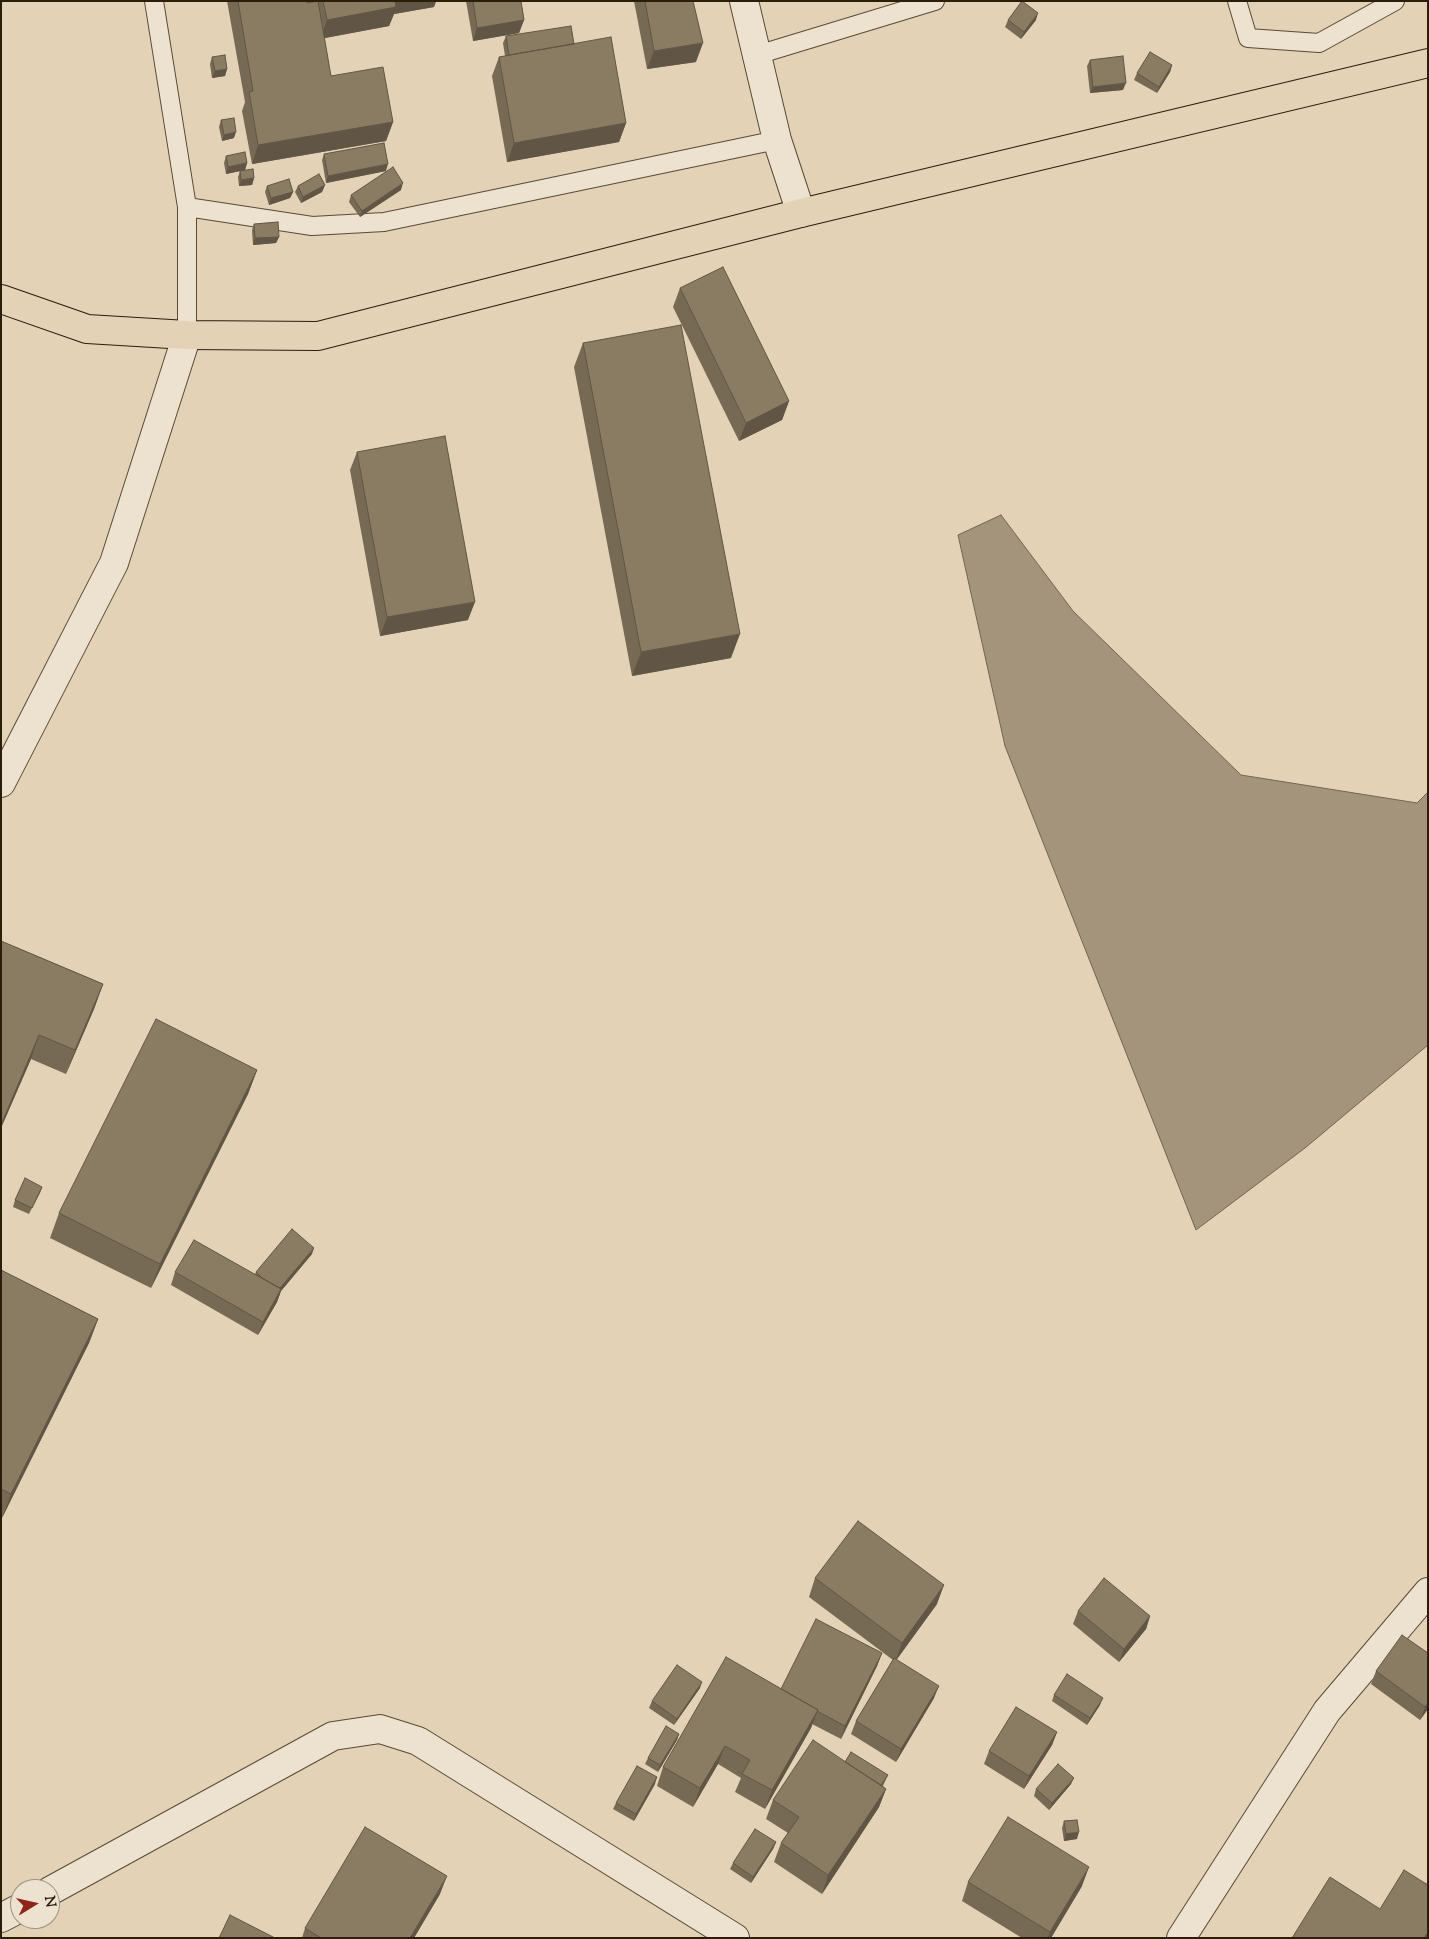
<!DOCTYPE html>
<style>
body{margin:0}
#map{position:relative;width:1429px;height:1939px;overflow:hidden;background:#e3d2b6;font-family:"Sorts Mill Goudy",serif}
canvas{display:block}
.frame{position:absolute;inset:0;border:2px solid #2a1d0a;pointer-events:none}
.north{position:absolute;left:10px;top:1879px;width:50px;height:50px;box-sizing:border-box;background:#ede2d0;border:1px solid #9f9381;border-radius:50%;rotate:81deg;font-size:14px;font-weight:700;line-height:20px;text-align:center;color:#2a1d0a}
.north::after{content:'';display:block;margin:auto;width:18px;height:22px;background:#8f2418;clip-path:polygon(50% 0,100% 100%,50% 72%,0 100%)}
</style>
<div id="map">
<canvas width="1429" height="1939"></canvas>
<div class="frame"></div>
<div class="north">N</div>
</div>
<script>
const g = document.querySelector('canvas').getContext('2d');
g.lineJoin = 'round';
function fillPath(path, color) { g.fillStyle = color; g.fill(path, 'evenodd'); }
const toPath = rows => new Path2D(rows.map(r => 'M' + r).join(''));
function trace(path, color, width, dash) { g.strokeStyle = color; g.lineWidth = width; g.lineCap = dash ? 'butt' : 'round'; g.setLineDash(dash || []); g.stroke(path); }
const water = toPath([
 [1001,515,1073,611,1241,775,1417,803,1428,792,1428,1045,1305,1148,1196,1230,1005,746,958,535,1001,515]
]);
const lane = toPath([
 [154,1,187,207,187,335],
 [1237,1,1248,38,1319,43,1395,1],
 [757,55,935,1],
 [187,207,312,226,384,222,777,140]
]);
const street = toPath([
 [744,1,777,140,801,213],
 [1,783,114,563,187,335],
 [50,1891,333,1736,380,1729,418,1741,735,1938],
 [1,1918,20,1908],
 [1181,1938,1327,1711,1428,1592]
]);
const highway = toPath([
 [1,299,87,329,187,335,318,336,801,213,1428,63]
]);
const wall = toPath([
 [227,1,307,1,307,3,313,2,313,1,436,1,434,7,394,14,389,26,324,38,331,76,393,122,386,141,252,164,242,111,245,102],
 [466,1,521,1,524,20,519,33,473,41],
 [634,1,693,1,696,62,647,69],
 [1008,20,1036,20,1021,39,1005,27],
 [506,36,574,44,626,123,619,142,507,162,492,76,499,57,505,56,503,43],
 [212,57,227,69,225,76,212,78,210,64],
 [1090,60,1123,90,1090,93,1087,66],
 [1172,65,1170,72,1157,93,1134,80,1137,73],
 [221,120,234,138,222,141,219,127],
 [324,154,386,171,326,183,322,160],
 [226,156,247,163,245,170,226,174,224,163],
 [240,171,254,178,252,185,239,186,238,177],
 [325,185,322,192,301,203,295,192,298,186],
 [267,186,293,192,290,198,269,205,265,192],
 [401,190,360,217,349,202,351,195],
 [254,224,279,237,276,243,253,245,252,230],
 [680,288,789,401,782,420,739,441,673,307],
 [583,343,731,658,632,676,574,367],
 [357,452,468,620,380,636,350,470],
 [1,941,103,984,94,1009,66,1074,31,1059,1,1128],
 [257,1070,248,1094,151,1288,50,1238,59,1213],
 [42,1187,29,1214,13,1207,15,1200],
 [312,1254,281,1291,277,1302,258,1335,171,1285,175,1272,255,1274,256,1272],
 [1,1270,98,1319,89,1343,2,1518,1,1518],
 [815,1578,937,1604,896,1660,934,1698,896,1762,851,1734,856,1721,893,1660,809,1597],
 [1078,1611,1150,1616,1146,1629,1119,1662,1073,1624],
 [882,1653,877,1666,841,1739,812,1724,811,1728,765,1809,735,1792,741,1778,718,1764,693,1807,657,1786,663,1767,781,1689],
 [1428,1653,1428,1709,1420,1720,1371,1684,1376,1671],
 [700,1688,674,1725,649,1708,652,1701],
 [1054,1695,1100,1705,1087,1725,1052,1701],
 [1057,1732,1052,1745,1024,1789,984,1764,989,1751],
 [679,1734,677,1740,658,1772,645,1764,648,1758],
 [845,1762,888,1775,883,1786,886,1789,879,1807,822,1894,774,1862,781,1843,788,1833,766,1819,773,1800],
 [655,1784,634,1821,613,1809,616,1803],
 [1071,1784,1049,1810,1034,1796,1036,1789],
 [1064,1821,1077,1839,1064,1841,1062,1828],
 [776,1842,773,1849,751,1883,730,1869,733,1863],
 [968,1882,1082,1886,1051,1938,1022,1938,962,1901],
 [440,1894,414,1938,302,1938,305,1928]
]);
const shadedWall = toPath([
 [392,1,436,1,434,7,394,14,389,26,320,39,327,20],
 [1038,13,1036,20,1021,39,1024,32],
 [524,20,519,33,473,41,477,28],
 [703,43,696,62,647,69,654,51],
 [1172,65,1170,72,1157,93,1159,87],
 [227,69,225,76,212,78,215,71],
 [1126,83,1123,90,1090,93,1093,87],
 [393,122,386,141,252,164,258,145],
 [626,123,619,142,507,162,514,143],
 [236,132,234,138,222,141,224,135],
 [247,163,245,170,226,174,228,167],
 [388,164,386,171,326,183,328,176],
 [254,178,252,185,239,186,241,180],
 [403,183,401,190,360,217,362,211],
 [325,185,322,192,301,203,303,197],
 [293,192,290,198,269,205,271,198],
 [279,237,276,243,253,245,255,238],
 [789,401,782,420,739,441,746,423],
 [475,602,468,620,380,636,387,617],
 [740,634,731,658,632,676,641,652],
 [103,984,94,1009,66,1074,75,1050],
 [39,1035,31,1059,1,1128,1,1125],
 [257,1070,248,1094,151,1288,160,1264],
 [42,1187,40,1193,29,1214,32,1208],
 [314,1248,312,1254,281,1291,277,1302,258,1335,263,1322,277,1291],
 [98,1319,89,1343,2,1518,11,1494],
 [944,1585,937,1604,895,1662,902,1643],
 [1150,1616,1146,1629,1119,1662,1124,1649],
 [882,1653,877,1666,841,1739,845,1726],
 [702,1682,700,1688,674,1725,677,1719],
 [939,1686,934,1698,896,1762,901,1749],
 [1103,1698,1100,1705,1087,1725,1090,1718],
 [1428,1703,1428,1709,1420,1720,1425,1707],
 [818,1710,811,1728,765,1809,772,1790],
 [1057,1732,1052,1745,1024,1789,1029,1776],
 [679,1734,677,1740,658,1772,660,1765],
 [725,1746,718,1764,693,1807,700,1788],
 [657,1777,655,1784,634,1821,636,1814],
 [1074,1778,1071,1784,1049,1810,1052,1803],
 [886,1789,879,1807,822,1894,828,1875],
 [1079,1832,1077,1839,1064,1841,1066,1834],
 [776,1842,773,1849,751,1883,753,1877],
 [1089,1867,1082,1886,1051,1938,1048,1938,1050,1932],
 [447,1876,440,1894,414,1938,410,1938],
 [1428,1932,1428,1938,1424,1938]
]);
const building = toPath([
 [238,1,307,1,307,3,318,1,331,76,383,67,393,122,258,145,249,92,253,91,238,1],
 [323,1,395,1,396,7,327,20,323,1],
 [473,1,521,1,524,20,477,28,473,1],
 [645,1,693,1,703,43,654,51,645,1],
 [1022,1,1038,13,1024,32,1008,20,1022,1],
 [571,26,574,44,509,55,506,36,571,26],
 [611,37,626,123,514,143,499,57,611,37],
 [1150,52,1172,65,1159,87,1137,73,1150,52],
 [225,55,227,69,215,71,212,57,225,55],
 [1123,56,1126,83,1093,87,1090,60,1123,56],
 [234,118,236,132,224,135,221,120,234,118],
 [384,143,388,164,328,176,324,154,384,143],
 [245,152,247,163,228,167,226,156,245,152],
 [393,167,403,183,362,211,351,195,393,167],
 [253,169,254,178,241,180,240,171,253,169],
 [319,174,325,185,303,197,298,186,319,174],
 [289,179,293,192,271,198,267,186,289,179],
 [278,222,279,237,255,238,254,224,278,222],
 [723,267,789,401,746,423,680,288,723,267],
 [681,325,740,634,641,652,583,343,681,325],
 [445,436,475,602,387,617,357,452,445,436],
 [1,941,103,984,75,1050,39,1035,1,1125,1,941],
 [156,1019,257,1070,160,1264,59,1213,156,1019],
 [25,1178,42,1187,32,1208,15,1200,25,1178],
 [292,1229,314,1248,280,1288,262,1278,256,1272,292,1229],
 [194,1240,281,1289,263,1322,175,1272,194,1240],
 [1,1270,98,1319,11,1494,1,1489,1,1270],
 [858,1521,944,1585,902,1643,815,1578,858,1521],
 [1104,1578,1150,1616,1124,1649,1078,1611,1104,1578],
 [816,1619,882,1653,845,1726,817,1711,818,1710,781,1689,816,1619],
 [1402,1635,1428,1653,1428,1703,1425,1707,1376,1671,1402,1635],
 [726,1657,818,1710,772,1790,742,1774,750,1760,725,1746,700,1788,663,1767,726,1657],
 [894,1658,939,1686,901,1749,856,1721,894,1658],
 [677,1665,702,1682,677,1719,652,1701,677,1665],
 [1067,1674,1103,1698,1090,1718,1054,1695,1067,1674],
 [1016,1707,1057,1732,1029,1776,989,1751,1016,1707],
 [666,1726,679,1734,660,1765,648,1758,666,1726],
 [813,1740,886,1789,828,1875,781,1843,799,1817,773,1800,813,1740],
 [851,1752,888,1775,881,1785,845,1762,851,1752],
 [1058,1764,1074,1778,1052,1803,1036,1789,1058,1764],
 [637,1766,657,1777,636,1814,616,1803,637,1766],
 [1008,1817,1089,1867,1050,1932,968,1882,1008,1817],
 [1077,1820,1079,1832,1066,1834,1064,1821,1077,1820],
 [365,1827,447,1876,410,1938,321,1938,305,1928,365,1827],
 [755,1829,776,1842,753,1877,733,1863,755,1829],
 [1404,1870,1428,1885,1428,1932,1424,1938,1292,1938,1330,1877,1380,1909,1404,1870],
 [230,1915,275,1938,219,1938,230,1915]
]);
fillPath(water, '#a4947c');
trace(water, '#73644e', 1);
trace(lane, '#584a35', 20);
trace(street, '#584a35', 30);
trace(highway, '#2a1d0a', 30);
trace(lane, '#ede2d0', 18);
trace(street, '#ede2d0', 28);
trace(highway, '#e3d2b6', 28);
fillPath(wall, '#776a55');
fillPath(shadedWall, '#615645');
fillPath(building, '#8a7b63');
trace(building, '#615645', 1);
</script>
